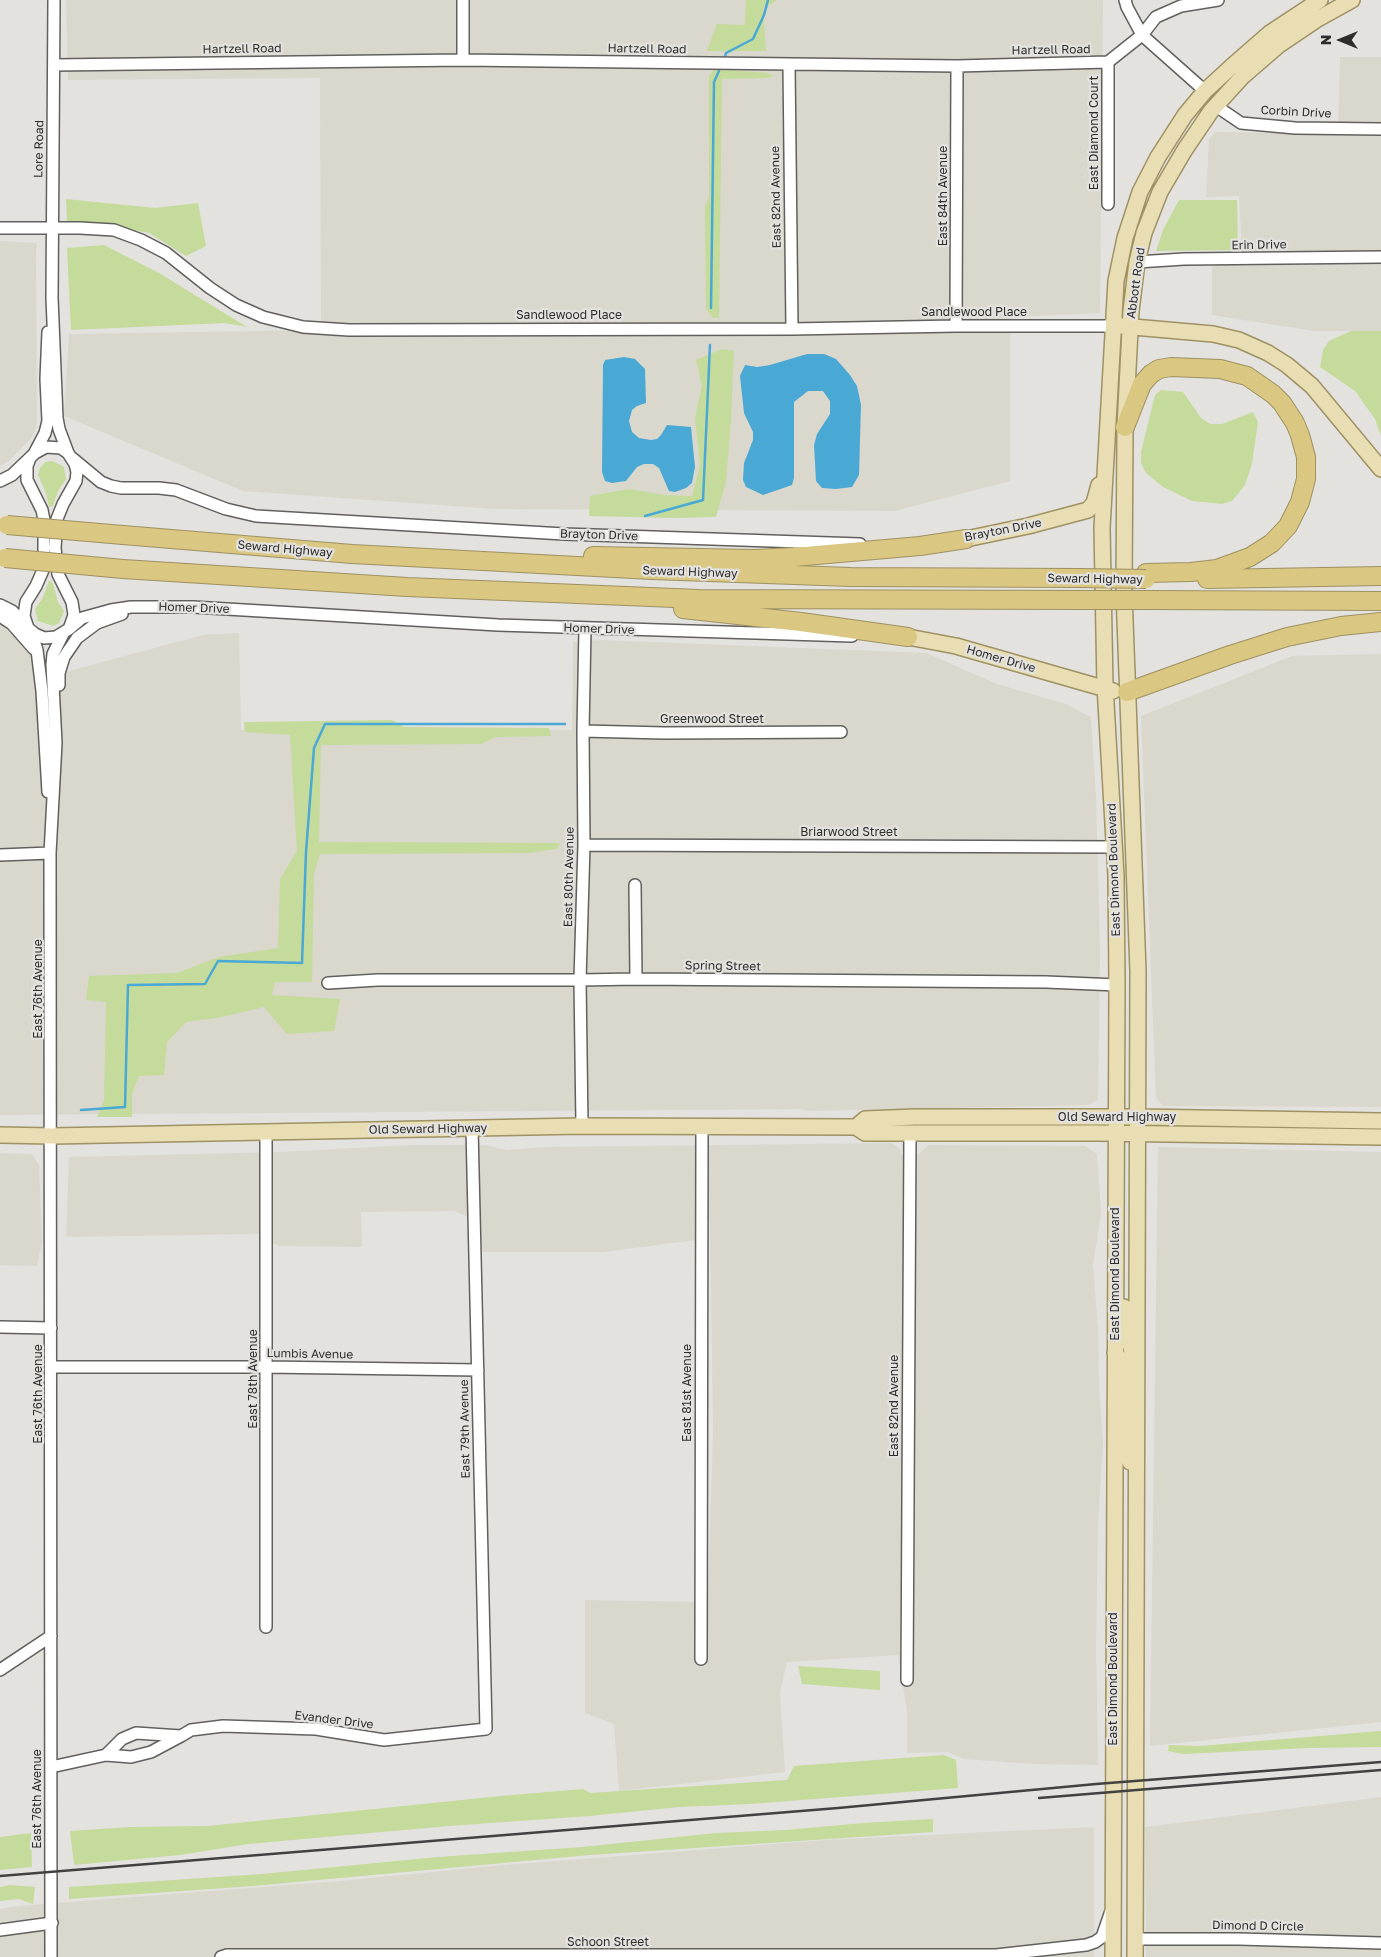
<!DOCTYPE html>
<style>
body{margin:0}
#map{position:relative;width:1381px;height:1957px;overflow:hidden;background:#e3e2df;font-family:"Golos Text",sans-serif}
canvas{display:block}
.north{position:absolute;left:1316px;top:15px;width:50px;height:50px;-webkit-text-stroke:4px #e3e2df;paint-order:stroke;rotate:270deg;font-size:14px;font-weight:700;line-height:20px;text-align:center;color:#2e2d2c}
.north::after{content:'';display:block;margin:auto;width:18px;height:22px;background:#2e2d2c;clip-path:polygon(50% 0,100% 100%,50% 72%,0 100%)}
</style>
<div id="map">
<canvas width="1381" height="1957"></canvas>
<div class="north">N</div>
</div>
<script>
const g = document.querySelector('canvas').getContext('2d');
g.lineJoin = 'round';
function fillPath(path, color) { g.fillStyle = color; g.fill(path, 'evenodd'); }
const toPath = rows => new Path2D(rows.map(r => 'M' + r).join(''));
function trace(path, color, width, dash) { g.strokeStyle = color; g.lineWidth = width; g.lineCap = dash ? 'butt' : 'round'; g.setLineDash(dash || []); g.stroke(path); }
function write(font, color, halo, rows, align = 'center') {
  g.font = font + ' "Golos Text",sans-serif'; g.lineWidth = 4.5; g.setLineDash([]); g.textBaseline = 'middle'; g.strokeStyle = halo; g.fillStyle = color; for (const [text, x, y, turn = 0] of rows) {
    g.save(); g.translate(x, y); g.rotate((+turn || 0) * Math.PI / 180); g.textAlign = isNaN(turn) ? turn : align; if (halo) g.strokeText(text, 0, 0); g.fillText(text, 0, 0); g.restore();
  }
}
const built = toPath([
 [66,0,1103,0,1100,313,1012,317,1010,341,1010,481,895,511,495,509,243,491,64,416,69,334,321,330,320,78,68,80],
 [1340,57,1381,57,1381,331,1314,331,1212,315,1212,267,1242,253,1239,196,1206,197,1209,139,1215,132,1338,134],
 [0,241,37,243,36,252,37,425,32,437,9,461,0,466],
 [0,625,24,644,40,673,69,671,203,635,239,633,241,730,294,727,572,730,573,642,601,640,926,653,997,684,1066,704,1091,717,1096,798,1100,949,1098,1100,1088,1105,805,1111,802,1109,668,1110,0,1115],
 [1381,654,1381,1107,1163,1106,1156,1098,1141,716,1292,656],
 [892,1143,901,1150,901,1155,919,1154,928,1145,1085,1146,1097,1154,1101,1213,1093,1264,1098,1328,1099,1386,1103,1445,1098,1521,1096,1647,1098,1765,1034,1764,964,1759,948,1752,907,1753,907,1711,898,1655,787,1662,780,1692,785,1772,619,1791,614,1724,585,1713,585,1600,708,1602,713,1431,710,1218,696,1240,604,1252,482,1252,466,1216,454,1211,361,1212,362,1247,279,1246,258,1234,66,1237,69,1157,280,1152,411,1145,486,1145,507,1150,547,1147],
 [1158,1147,1381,1152,1381,1722,1150,1746],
 [0,1153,32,1154,39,1165,42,1243,37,1266,0,1265],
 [1381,1797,1381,1957,1146,1957,1145,1827],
 [1094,1827,1094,1957,0,1957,0,1909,18,1906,341,1881,493,1866,826,1840]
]);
const green = toPath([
 [746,0,777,0,763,9,766,51,707,51,717,24,745,25],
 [715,69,768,73,774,76,768,78,722,79,719,318,713,318,706,309,705,206,709,197,709,76],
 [66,199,155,208,198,203,206,246,186,256,149,233,127,229,115,224,67,221],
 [1179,200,1237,200,1238,250,1156,251,1163,230],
 [104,245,159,273,247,327,225,323,71,330,67,248],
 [1351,331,1381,331,1381,436,1375,419,1355,391,1320,367,1323,350,1329,341],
 [722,349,734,351,731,419,726,482,716,517,674,518,589,516,590,496,629,489,665,495,692,496,700,465,695,418,702,386,696,360],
 [1161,390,1183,392,1201,418,1210,424,1222,424,1253,412,1258,422,1252,464,1245,485,1232,501,1222,504,1192,501,1163,487,1146,473,1141,463,1141,452,1155,395],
 [53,461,64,467,66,479,58,491,53,506,49,507,46,493,38,475,40,468,45,462],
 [49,581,51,581,53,584,58,602,64,611,59,623,53,626,38,621,35,609,42,599],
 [392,720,404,727,549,728,551,736,495,737,481,744,321,745,319,842,560,843,557,849,529,853,320,854,314,875,312,982,275,982,272,995,340,999,334,1031,287,1034,264,1007,217,1018,186,1022,167,1042,164,1075,139,1076,132,1094,132,1117,97,1117,104,1101,106,1010,106,1002,86,1000,89,976,177,973,219,957,278,948,280,879,297,851,290,735,245,732,244,722],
 [798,1666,880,1671,880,1690,802,1684],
 [1381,1731,1381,1747,1309,1748,1183,1754,1168,1751,1169,1745,1199,1746],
 [944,1755,956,1760,958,1788,750,1804,679,1807,589,1816,449,1826,248,1844,180,1855,74,1865,70,1831,130,1827,208,1826,501,1796,583,1789,590,1793,787,1780,794,1766],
 [933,1819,933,1832,590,1855,253,1886,69,1899,69,1887,262,1874,438,1857,582,1847,716,1833,786,1830,863,1823],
 [31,1833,32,1867,0,1870,0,1837],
 [10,1885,35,1887,33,1904,19,1899,0,1901,0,1887]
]);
const water = toPath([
 [807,354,824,354,836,359,850,375,857,386,861,405,859,475,852,487,836,489,822,488,816,481,814,445,817,434,830,414,830,401,823,391,808,391,794,402,794,478,792,485,763,495,746,487,743,480,744,463,753,440,753,432,744,413,740,376,745,365,757,367,770,365],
 [624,357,635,359,645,369,646,403,637,406,632,410,629,421,632,432,639,438,651,440,657,439,661,435,667,425,691,427,695,467,692,483,686,488,675,492,669,491,659,468,653,464,644,464,637,467,626,481,612,483,605,481,602,472,603,365,605,360]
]);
const stream = toPath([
 [725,57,726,53,753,39,764,15,768,0],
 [711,308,714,82,719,71],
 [645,516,703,500,710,345],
 [81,1110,125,1107,128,985,205,984,218,961,302,963,306,852,314,748,325,724,565,724]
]);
const minor = toPath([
 [54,0,52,298,57,418,59,429,68,453],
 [463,0,463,60],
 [1125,0,1127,7,1142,35,1205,91],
 [1108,62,1108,204],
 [54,65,463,60,957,66,1108,62,1142,35,1156,17,1181,6,1218,0],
 [789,65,792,329],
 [1216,106,1241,123,1295,128,1381,129],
 [0,228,80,228,114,230,141,240,166,253,210,288,236,305,263,317,303,327,349,330,792,329,956,326,1113,326],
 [1137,262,1184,259,1381,257],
 [956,326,957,66],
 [35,452,45,433,48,421,46,379,48,332],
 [72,458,101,482,111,486,121,488,159,488,176,490,226,509,256,516,564,534,860,544],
 [0,481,12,475,35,453,46,447,61,448,68,453,75,464,77,472,76,481,63,504,57,519,55,548,58,574,72,602,74,615,69,629,56,637,44,638,35,634,28,628,24,616,26,602,36,586,43,570,44,550,44,520,42,510,27,480,27,466,30,458],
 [0,605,12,611,26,625],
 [0,616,12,624,34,649],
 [69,629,82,618,111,610,131,607,193,607,498,625,852,636],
 [31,631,37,650,42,691,48,792],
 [59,685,59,673,64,657,77,638,97,623,122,614],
 [583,731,664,733,841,732],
 [584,845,1114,847],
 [0,855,50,853],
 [635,885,636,979],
 [328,983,378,980,580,980,636,979,1046,982,1117,985],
 [582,1126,580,980,584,845,583,731,585,628],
 [266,1131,266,1627],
 [0,1327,51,1328],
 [51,1367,266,1367,478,1370],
 [701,1659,702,1127],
 [0,1670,51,1636],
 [907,1680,910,1133],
 [181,1736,136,1733,122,1739,106,1755,131,1757,151,1752,181,1736,191,1730,223,1726,316,1729,384,1740,486,1729,472,1128],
 [51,1767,106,1755],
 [0,1930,52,1923],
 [1135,1939,1239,1939,1381,1943],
 [51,1957,50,853,56,743,52,665,53,654,63,634],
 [221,1957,227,1955,996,1955,1086,1945,1095,1942,1102,1937,1111,1911]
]);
const major = toPath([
 [1122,326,1213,334,1239,340,1268,353,1287,365,1312,386,1381,469],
 [966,539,1028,526,1088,510,1094,503,1099,485],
 [908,637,956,646,1113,691],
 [856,1127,865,1119,915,1117,1139,1117,1381,1121],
 [0,1135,52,1136,582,1126,856,1127,865,1133,1097,1133,1381,1137],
 [1124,1307,1126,1329,1133,1355],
 [1115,1353,1126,1367,1126,1439,1130,1462],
 [1113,1957,1117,985,1116,876,1105,686,1102,528,1116,281,1125,238,1140,192,1158,157,1185,115,1205,91,1231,67,1270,33,1320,0],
 [1135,1957,1138,971,1124,593,1125,427,1131,311,1137,262,1144,233,1160,192,1184,151,1211,111,1243,76,1279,45,1316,20,1352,0]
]);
const highway = toPath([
 [1125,427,1142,384,1151,374,1159,369,1171,367,1220,369,1247,376,1273,394,1282,403,1295,423,1300,435,1306,457,1306,479,1300,502,1288,526,1272,543,1250,557,1217,569,1191,572,1146,573],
 [123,535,352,554,652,570,851,577,1079,578],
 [593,556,755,559,794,557,920,546,966,539],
 [123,569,407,587,699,599,1082,600],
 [1207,579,1381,576],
 [1147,600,1381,601],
 [683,609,801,622,908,637],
 [1127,692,1230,655,1287,637,1341,626,1381,622]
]);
const rail = toPath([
 [1039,1798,1381,1770],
 [0,1876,838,1808,1096,1784,1381,1762]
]);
const highwayBridge = toPath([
 [7,525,123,535],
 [5,558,123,569],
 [1079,578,1146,579],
 [1082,600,1147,600]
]);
const streetNames = [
 ["Hartzell Road",242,49,-1],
 ["Hartzell Road",647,49,1],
 ["Hartzell Road",1051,50,-1],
 ["Corbin Drive",1296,112,3],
 ["East Diamond Court",1094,133,-90],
 ["Lore Road",39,149,-89],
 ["East 84th Avenue",943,196,-90],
 ["East 82nd Avenue",776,197,-91],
 ["Erin Drive",1259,245,-1],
 ["Abbott Road",1136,283,-82],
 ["Sandlewood Place",974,312],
 ["Sandlewood Place",569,315],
 ["Brayton Drive",1003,530,-11],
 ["Brayton Drive",599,535,2],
 ["Seward Highway",285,549,5],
 ["Seward Highway",690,572,2],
 ["Seward Highway",1095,579,1],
 ["Homer Drive",194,608,2],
 ["Homer Drive",599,629,2],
 ["Homer Drive",1001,659,16],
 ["Greenwood Street",712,719],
 ["Briarwood Street",849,832],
 ["East Dimond Boulevard",1114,870,-92],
 ["East 80th Avenue",569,877,-89],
 ["Spring Street",723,966,1],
 ["East 76th Avenue",38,989,-90],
 ["Old Seward Highway",1117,1117],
 ["Old Seward Highway",428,1129,-1],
 ["East Dimond Boulevard",1115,1274,-90],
 ["Lumbis Avenue",310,1354,1],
 ["East 78th Avenue",253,1379,-90],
 ["East 81st Avenue",687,1393,-90],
 ["East 76th Avenue",38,1394,-90],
 ["East 82nd Avenue",894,1406,-90],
 ["East 79th Avenue",465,1429,-91],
 ["East Dimond Boulevard",1113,1679,-90],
 ["Evander Drive",334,1720,7],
 ["East 76th Avenue",37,1799,-90],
 ["Dimond D Circle",1258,1926,1],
 ["Schoon Street",608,1942]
];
fillPath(built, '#dad7cd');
fillPath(green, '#c4db9b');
fillPath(water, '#4aa8d5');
trace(stream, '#4aa8d5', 2.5);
trace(minor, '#61605d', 14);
trace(major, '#9e9163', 18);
trace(highway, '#9e9163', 20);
trace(minor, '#fff', 11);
trace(major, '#e9ddb3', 15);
trace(highway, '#dac781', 18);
trace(rail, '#424140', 2.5);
trace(highwayBridge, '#9e9163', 20, []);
trace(highwayBridge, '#dac781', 18);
write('12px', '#2e2d2c', '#e3e2df', streetNames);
</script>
